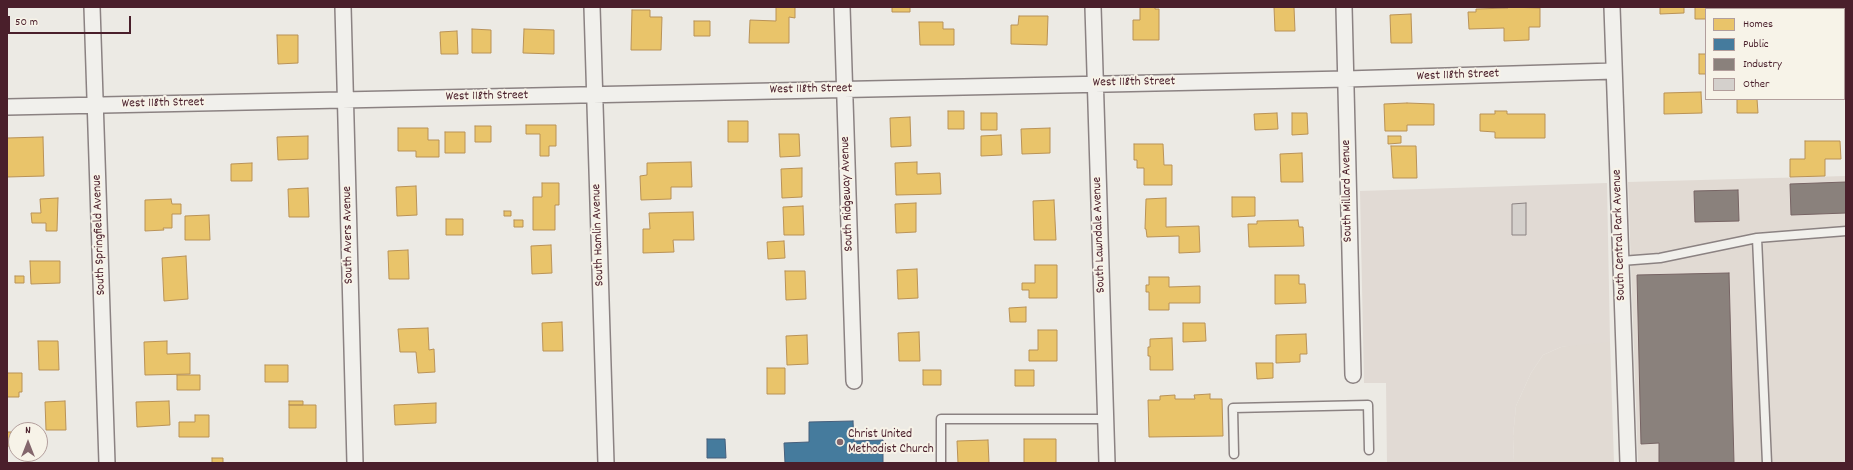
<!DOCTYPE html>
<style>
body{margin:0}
#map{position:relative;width:1853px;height:470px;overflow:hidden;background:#eceae4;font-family:Dekko,sans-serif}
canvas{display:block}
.frame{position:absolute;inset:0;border:8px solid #4a1f2b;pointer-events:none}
.legend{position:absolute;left:1705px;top:8px;width:140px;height:92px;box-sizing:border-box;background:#f7f3e8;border:1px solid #b29e9c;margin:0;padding:5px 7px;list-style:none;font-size:12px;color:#4a1f2b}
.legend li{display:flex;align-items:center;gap:8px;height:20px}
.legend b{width:20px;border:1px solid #b29e9c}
.north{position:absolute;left:8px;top:422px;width:40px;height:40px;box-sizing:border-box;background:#f7f3e8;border:1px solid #b29e9c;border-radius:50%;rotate:0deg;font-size:11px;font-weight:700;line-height:16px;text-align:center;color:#4a1f2b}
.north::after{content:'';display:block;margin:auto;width:14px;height:18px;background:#83666c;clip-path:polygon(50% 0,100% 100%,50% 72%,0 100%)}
.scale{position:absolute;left:8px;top:16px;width:123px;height:18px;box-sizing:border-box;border:2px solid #4a1f2b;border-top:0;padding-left:5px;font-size:12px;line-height:14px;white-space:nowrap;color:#4a1f2b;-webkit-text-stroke:3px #f7f3e8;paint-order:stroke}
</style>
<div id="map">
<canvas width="1853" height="470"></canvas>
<div class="frame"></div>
<ul class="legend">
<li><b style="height:11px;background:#e9c46a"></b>Homes</li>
<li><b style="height:11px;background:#457b9d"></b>Public</li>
<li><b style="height:11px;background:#8a817c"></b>Industry</li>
<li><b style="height:11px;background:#d4d0cc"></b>Other</li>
</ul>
<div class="north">N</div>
<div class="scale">50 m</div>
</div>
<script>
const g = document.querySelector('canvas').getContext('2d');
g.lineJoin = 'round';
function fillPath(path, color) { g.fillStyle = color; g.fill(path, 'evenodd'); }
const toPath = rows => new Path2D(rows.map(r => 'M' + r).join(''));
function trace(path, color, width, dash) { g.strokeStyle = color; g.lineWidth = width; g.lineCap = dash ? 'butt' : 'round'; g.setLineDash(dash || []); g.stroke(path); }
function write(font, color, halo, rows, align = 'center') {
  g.font = font + ' Dekko,sans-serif'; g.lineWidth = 4; g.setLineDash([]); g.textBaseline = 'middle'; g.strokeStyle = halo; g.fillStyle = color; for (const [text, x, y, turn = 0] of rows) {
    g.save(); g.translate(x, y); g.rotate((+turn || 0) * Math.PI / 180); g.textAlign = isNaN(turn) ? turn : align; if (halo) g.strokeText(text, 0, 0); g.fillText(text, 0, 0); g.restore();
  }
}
const built = toPath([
 [1846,176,1846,463,1638,463,1628,182],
 [1591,342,1610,342,1614,463,1514,463,1513,436,1516,406,1531,373,1543,355,1561,347]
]);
const green = toPath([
 [1607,183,1610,342,1561,347,1543,355,1531,373,1516,406,1513,436,1514,463,1387,463,1386,383,1364,383,1360,191]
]);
const homes = toPath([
 [776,7,795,7,795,18,789,17,789,43,749,43,750,20,776,21,776,7],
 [892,7,910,7,910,12,892,12,892,7],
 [1140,7,1155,7,1155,9,1159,9,1159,40,1133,40,1133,20,1140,20,1140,7],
 [1274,7,1294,7,1295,31,1275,31,1274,7],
 [1508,7,1540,8,1540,27,1529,27,1529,40,1504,41,1504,28,1469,29,1468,12,1476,12,1476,9,1508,8,1508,7],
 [1660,7,1684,7,1684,13,1660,14,1660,7],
 [1695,7,1714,7,1714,9,1706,9,1706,19,1695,19,1695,7],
 [632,10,650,10,650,17,662,17,661,50,631,50,632,10],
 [1411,14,1412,43,1391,43,1390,15,1411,14],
 [1019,16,1048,16,1047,45,1011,44,1011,25,1018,25,1019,16],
 [694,21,710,21,710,36,694,36,694,21],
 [919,22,943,22,943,29,954,29,954,45,920,45,919,22],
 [472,29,491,30,491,53,472,53,472,29],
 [524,29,554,30,554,54,523,53,524,29],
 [457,31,458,54,441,54,440,32,457,31],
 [277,35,298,35,298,63,278,64,277,35],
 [1699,54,1706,54,1706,74,1699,74,1699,54],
 [1701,92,1702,113,1664,114,1664,93,1701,92],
 [1737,99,1757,99,1758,113,1737,113,1737,99],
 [1407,103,1434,104,1434,125,1407,125,1407,131,1385,131,1384,104,1407,103],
 [948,111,964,111,964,129,948,129,948,111],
 [1495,111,1507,111,1507,114,1545,114,1545,138,1495,138,1495,132,1480,131,1480,114,1495,114,1495,111],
 [981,113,997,113,997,130,981,130,981,113],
 [1277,113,1278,129,1255,130,1254,114,1277,113],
 [1292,113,1307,113,1308,134,1292,135,1292,113],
 [910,117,911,146,891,147,890,118,910,117],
 [728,121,748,121,748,142,728,142,728,121],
 [526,125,556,125,556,146,549,146,549,156,540,156,540,134,526,134,526,125],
 [475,126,491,126,491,142,475,142,475,126],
 [398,128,428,128,428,140,439,140,439,157,416,157,416,151,398,151,398,128],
 [1050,128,1050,153,1022,154,1021,129,1050,128],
 [445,132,465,132,465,153,445,153,445,132],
 [779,134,799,134,800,156,780,157,779,134],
 [1001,135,1002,155,981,156,981,136,1001,135],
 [308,136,308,159,278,160,277,137,308,136],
 [1388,136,1401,136,1401,143,1388,144,1388,136],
 [43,137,44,176,7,177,7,138,43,137],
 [1805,141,1840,141,1841,159,1825,159,1825,176,1790,177,1790,159,1805,159,1805,141],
 [1134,144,1163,144,1164,165,1172,165,1172,185,1144,185,1144,168,1137,168,1137,160,1134,160,1134,144],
 [1391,146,1416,146,1417,178,1393,178,1391,146],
 [1302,153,1303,182,1281,182,1280,154,1302,153],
 [691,162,692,187,671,187,671,199,641,200,640,176,647,175,647,163,691,162],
 [917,162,917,174,940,173,941,194,896,195,895,163,917,162],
 [252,163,252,181,231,181,231,164,252,163],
 [802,168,802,197,782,198,781,169,802,168],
 [542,183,559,183,559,205,555,205,555,230,533,230,533,197,542,197,542,183],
 [416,186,417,215,397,216,396,187,416,186],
 [308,188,309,217,289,217,288,189,308,188],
 [1232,197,1255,197,1255,216,1232,217,1232,197],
 [58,198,57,231,46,231,46,223,32,223,31,213,41,213,40,199,58,198],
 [1166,198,1166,227,1199,226,1200,252,1179,253,1179,236,1147,237,1146,229,1145,229,1146,199,1166,198],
 [171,199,172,204,181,204,181,214,172,214,172,228,163,228,164,230,145,231,145,200,171,199],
 [1054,200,1056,240,1034,240,1033,201,1054,200],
 [916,203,916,232,896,233,895,204,916,203],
 [803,206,804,235,784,235,783,207,803,206],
 [504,211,511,211,511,216,504,216,504,211],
 [693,212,694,240,673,240,674,252,643,253,643,229,650,229,649,213,693,212],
 [209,215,210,240,185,240,185,216,209,215],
 [446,219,463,219,463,235,446,235,446,219],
 [514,220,523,220,523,227,514,227,514,220],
 [1298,220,1299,227,1303,227,1304,246,1249,247,1248,224,1257,224,1257,221,1298,220],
 [784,241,785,258,768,259,767,242,784,241],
 [551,245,552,273,532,274,531,246,551,245],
 [408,250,409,279,389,279,388,251,408,250],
 [186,256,188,299,164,301,162,258,186,256],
 [30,261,60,261,60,283,31,284,30,261],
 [1035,265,1057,265,1057,298,1029,298,1029,290,1022,290,1022,283,1035,283,1035,265],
 [917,269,918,298,898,299,897,270,917,269],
 [785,271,805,271,806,299,786,300,785,271],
 [1275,275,1299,275,1299,284,1305,284,1306,303,1275,304,1275,275],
 [15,276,24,276,24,283,15,283,15,276],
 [1149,277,1169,277,1169,287,1200,286,1200,303,1169,303,1169,310,1149,310,1149,292,1146,292,1146,285,1149,285,1149,277],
 [1026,307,1026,322,1010,322,1009,308,1026,307],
 [562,322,563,351,543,351,542,323,562,322],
 [1183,323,1205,323,1206,341,1183,342,1183,323],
 [428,328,429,350,434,349,435,372,418,373,416,352,400,352,398,329,428,328],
 [1038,330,1057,330,1057,361,1029,361,1029,350,1038,350,1038,330],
 [919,332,920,361,899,361,898,333,919,332],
 [1306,334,1307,354,1300,354,1300,362,1276,363,1276,335,1306,334],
 [807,335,808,364,787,365,786,336,807,335],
 [1172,338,1173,370,1150,370,1150,356,1148,356,1148,347,1150,347,1150,339,1172,338],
 [38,341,58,341,59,370,39,370,38,341],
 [167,341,167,354,190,353,190,374,145,375,144,342,167,341],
 [1256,363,1273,363,1273,378,1257,379,1256,363],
 [265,365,288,365,288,382,265,382,265,365],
 [767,368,785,368,785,394,767,394,767,368],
 [923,370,941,370,941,385,923,385,923,370],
 [1015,370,1034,370,1034,386,1015,386,1015,370],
 [7,373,22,373,22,392,19,392,19,397,7,397,7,373],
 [177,375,200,375,200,390,177,390,177,375],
 [1210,394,1210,399,1222,399,1223,436,1149,437,1148,400,1160,400,1160,396,1175,395,1175,399,1195,399,1194,395,1210,394],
 [65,401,66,430,46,430,45,402,65,401],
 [169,401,170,425,137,427,136,402,169,401],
 [289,401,303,401,303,405,289,405,289,401],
 [436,403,436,423,395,425,394,405,436,403],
 [289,405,316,405,316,428,289,428,289,405],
 [195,415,209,415,209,437,179,437,179,422,195,422,195,415],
 [7,432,16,432,16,446,7,446,7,432],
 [1024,439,1056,439,1056,463,1024,463,1024,439],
 [988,440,989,463,958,463,957,441,988,440],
 [212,458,223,458,223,463,212,463,212,458]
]);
const public = toPath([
 [853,421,854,441,883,440,883,463,785,463,784,443,809,442,809,422,853,421],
 [707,439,725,439,726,458,707,458,707,439]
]);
const industry = toPath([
 [1846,182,1846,213,1791,215,1790,184,1846,182],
 [1738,190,1739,221,1695,222,1694,191,1738,190],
 [1729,273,1734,463,1659,463,1659,443,1641,444,1637,275,1729,273]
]);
const building = toPath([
 [1526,203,1526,235,1512,235,1512,204,1526,203]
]);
const lane = toPath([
 [1757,238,1846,231],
 [1621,261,1660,258,1757,238,1767,463],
 [1234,454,1233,408,1368,405,1369,450],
 [941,463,941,419,1106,419]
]);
const street = toPath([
 [92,7,107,463],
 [343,7,355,463],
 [592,7,606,463],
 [842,7,854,381],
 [1093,7,1107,463],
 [1344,7,1353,375],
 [1612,7,1628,463],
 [7,107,1346,79,1614,71]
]);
const markers = [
 [840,442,4,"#83666c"]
];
const streetNames = [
 ["West 118th Street",1458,76,-2],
 ["West 118th Street",1134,83,-1],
 ["West 118th Street",811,90,-1],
 ["West 118th Street",487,97,-1],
 ["West 118th Street",163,104,-1],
 ["South Millard Avenue",1348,191,-91],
 ["South Ridgeway Avenue",848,194,-92],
 ["South Springfield Avenue",100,235,-92],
 ["South Avers Avenue",349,235,-91],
 ["South Hamlin Avenue",599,235,-92],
 ["South Lawndale Avenue",1100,235,-92],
 ["South Central Park Avenue",1620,235,-92]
];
const poiNames = [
 ["Christ United",848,435],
 ["Methodist Church",848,450]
];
fillPath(built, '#e1dad3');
fillPath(green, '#e1dad4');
fillPath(homes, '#e9c46a');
trace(homes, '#b99257', 1);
fillPath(public, '#457b9d');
trace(public, '#465f7b', 1);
fillPath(industry, '#8a817c');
trace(industry, '#776464', 1);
fillPath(building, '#d4d0cc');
trace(building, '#8b8282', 1);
trace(lane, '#8b8282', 11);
trace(street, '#8b8282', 18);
trace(lane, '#f1f0ec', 8);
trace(street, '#f1f0ec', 15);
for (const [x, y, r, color] of markers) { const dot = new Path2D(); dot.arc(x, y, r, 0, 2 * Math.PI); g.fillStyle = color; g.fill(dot); trace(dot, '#f7f3e8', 1.5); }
write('13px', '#4a1f2b', '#f7f3e8', streetNames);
write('13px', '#4a1f2b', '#f7f3e8', poiNames, 'left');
</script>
